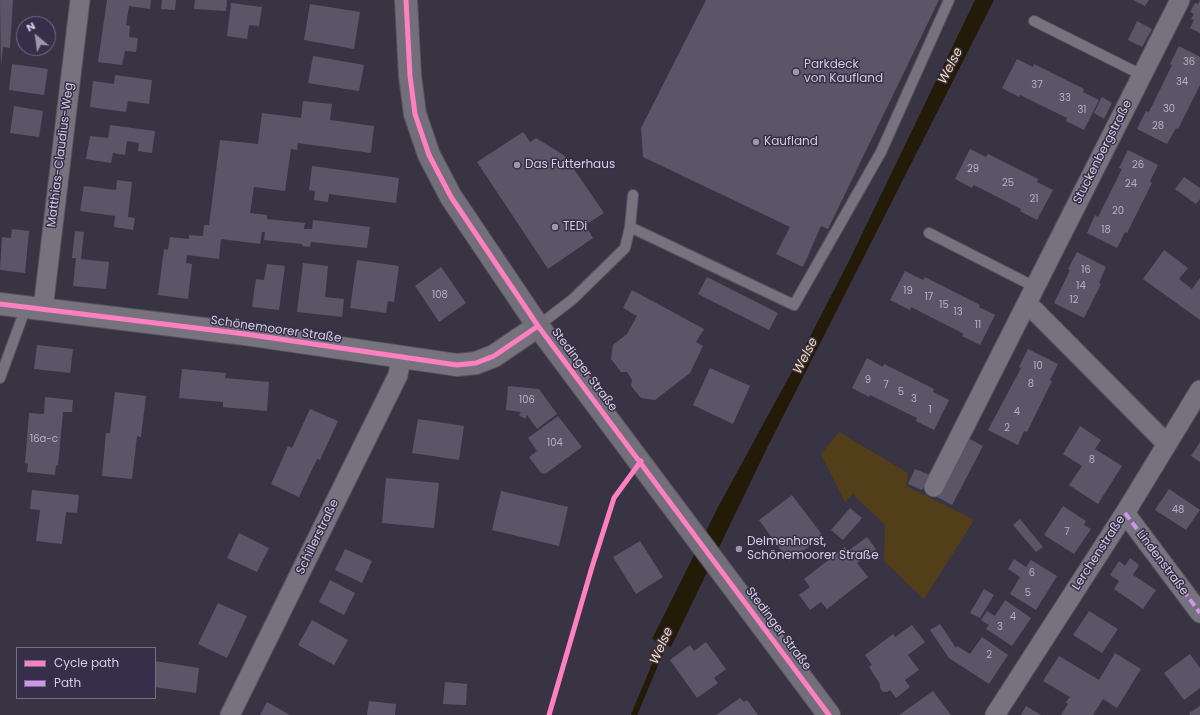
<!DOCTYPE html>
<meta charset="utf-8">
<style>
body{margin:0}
#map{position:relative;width:1200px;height:715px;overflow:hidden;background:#393443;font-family:Poppins,sans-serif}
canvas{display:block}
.legend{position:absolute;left:16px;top:647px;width:140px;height:52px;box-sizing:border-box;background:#372e49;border:1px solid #756e85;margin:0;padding:5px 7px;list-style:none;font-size:12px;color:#d3cedf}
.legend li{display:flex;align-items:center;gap:8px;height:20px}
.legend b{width:20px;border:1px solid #756e85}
.north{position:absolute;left:16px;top:16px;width:40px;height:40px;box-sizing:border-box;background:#372e49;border:1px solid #756e85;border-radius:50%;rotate:331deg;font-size:11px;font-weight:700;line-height:16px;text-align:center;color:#d3cedf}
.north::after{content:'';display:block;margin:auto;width:14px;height:18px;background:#9d98a8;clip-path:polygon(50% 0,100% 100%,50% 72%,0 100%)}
</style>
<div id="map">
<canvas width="1200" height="715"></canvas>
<ul class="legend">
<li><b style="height:5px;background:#ff80c0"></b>Cycle path</li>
<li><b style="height:5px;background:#d193ec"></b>Path</li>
</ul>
<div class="north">N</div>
</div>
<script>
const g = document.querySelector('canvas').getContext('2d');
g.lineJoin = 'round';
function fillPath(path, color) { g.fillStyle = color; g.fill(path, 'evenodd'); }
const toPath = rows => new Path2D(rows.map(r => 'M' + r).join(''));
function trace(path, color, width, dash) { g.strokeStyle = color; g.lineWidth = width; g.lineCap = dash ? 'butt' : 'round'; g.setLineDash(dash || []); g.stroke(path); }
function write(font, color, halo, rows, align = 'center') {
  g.font = font + ' Poppins,sans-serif'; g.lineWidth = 3; g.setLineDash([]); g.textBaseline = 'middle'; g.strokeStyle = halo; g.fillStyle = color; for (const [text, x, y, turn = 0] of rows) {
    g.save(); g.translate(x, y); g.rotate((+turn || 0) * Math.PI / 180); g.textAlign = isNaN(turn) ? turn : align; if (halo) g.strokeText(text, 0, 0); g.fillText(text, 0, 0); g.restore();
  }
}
const green = toPath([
 [839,432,908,473,906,486,974,520,924,599,884,561,885,525,853,494,845,502,821,454]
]);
const water = toPath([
 [975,0,994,0,766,450,671,647,652,639,717,509,796,364,849,261]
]);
const stream = toPath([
 [634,715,667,636]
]);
const building = toPath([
 [0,0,13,0,10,48,3,47,1,67],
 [107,0,151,0,150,9,129,6,126,25,130,26,129,37,138,38,136,52,125,51,122,65,98,62],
 [162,0,176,0,175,10,161,9],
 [195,0,227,0,226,11,194,9],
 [706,0,939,0,828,229,821,226,803,267,776,254,790,227,643,157,641,128],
 [1133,0,1149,0,1145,6],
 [1200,0,1200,33,1190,28,1194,20,1191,19,1194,14,1190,12,1195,3,1198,4],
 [231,3,262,7,259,26,249,25,247,39,227,36],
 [310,4,360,12,354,49,304,40],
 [1137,21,1152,29,1142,47,1128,40],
 [1179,46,1200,57,1200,85,1178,129,1176,128,1167,144,1137,129,1146,111,1149,112,1172,65,1170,64],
 [313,56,364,65,359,91,308,83],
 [1017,59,1033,67,1034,64,1084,89,1083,92,1099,100,1084,130,1066,121,1067,118,1020,95,1019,97,1002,88],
 [12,64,48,69,44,95,9,90],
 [115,75,152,80,149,104,128,101,126,112,90,107,93,81,114,84],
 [1102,97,1112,103,1104,119,1094,113],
 [303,101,332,104,330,120,374,126,371,153,298,143,297,150,291,149,285,191,254,187,250,213,267,215,267,219,305,223,304,229,312,229,313,220,370,227,367,248,311,242,310,247,302,246,302,244,264,240,265,232,262,232,260,244,221,239,219,259,187,255,186,263,192,264,188,299,158,295,164,249,168,250,170,237,189,239,189,235,203,236,204,225,209,225,220,140,258,144,262,113,301,118],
 [14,106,43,111,39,137,10,133],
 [110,125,155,131,152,153,138,151,139,143,127,141,125,155,113,153,111,163,86,159,90,136,108,138],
 [523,132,530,142,536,138,565,156,604,213,585,225,593,238,548,269,477,162],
 [970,149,986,157,988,154,1038,179,1037,182,1053,190,1037,220,1020,211,1021,209,974,185,972,188,955,179],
 [1128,150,1158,165,1150,181,1152,183,1127,233,1125,232,1117,248,1087,233,1095,215,1098,217,1122,169,1119,168],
 [312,166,399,178,396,203,329,194,328,202,314,200,315,191,309,190],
 [1184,177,1200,188,1200,199,1196,204,1175,189],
 [117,180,132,182,128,217,135,218,133,230,114,227,115,216,80,211,84,186,116,190],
 [12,229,29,231,25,273,0,270,2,237,11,238],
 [75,231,84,232,81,259,109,262,106,289,73,286,76,258,72,258],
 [1164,250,1188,268,1179,279,1192,289,1200,278,1200,320,1143,279],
 [1077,252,1106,267,1099,283,1101,284,1084,318,1054,303,1070,270,1068,269],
 [357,260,399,266,394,302,388,301,386,313,350,308],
 [303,263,328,266,325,297,344,299,342,317,297,312],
 [267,264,285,266,279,310,252,307,256,279,264,280],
 [441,267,466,303,439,322,415,286],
 [905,271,923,280,925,277,980,305,979,307,995,315,980,345,962,336,964,334,911,307,910,310,890,300],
 [707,277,778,313,769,330,698,294],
 [632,290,704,329,696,342,703,346,690,373,655,400,641,398,631,386,632,380,627,372,621,372,611,359,613,345,627,334,637,316,623,308],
 [37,345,73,349,70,373,34,369],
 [1028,349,1058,364,1050,380,1052,381,1027,432,1024,431,1018,445,988,430,1021,368,1019,367],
 [867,358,883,367,884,364,934,389,933,392,949,400,934,430,916,421,917,418,870,395,869,397,852,388],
 [710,368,750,386,733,424,693,405],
 [182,369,226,373,225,378,269,382,267,411,223,407,223,402,179,398],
 [508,386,539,389,557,414,537,429,527,415,525,419,519,415,521,412,506,410],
 [115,392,146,396,141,437,137,436,132,479,102,476,106,433,110,433],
 [45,397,73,400,72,412,63,412,58,466,56,465,55,475,27,472,28,464,25,463,29,413,44,414],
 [310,409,338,421,320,460,317,459,299,497,271,484,288,446,292,448],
 [558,416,582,447,545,474,541,473,529,457,537,451,528,438],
 [418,419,464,426,459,460,412,453],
 [1080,426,1101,440,1095,449,1122,466,1098,504,1069,485,1082,466,1063,454],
 [968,438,983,446,952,505,937,497],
 [1200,442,1200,462,1191,456],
 [915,469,930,475,922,490,908,484],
 [386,478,439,483,434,528,382,523],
 [1169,489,1200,510,1186,530,1155,510],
 [32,490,79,495,77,513,66,512,62,544,36,541,40,510,30,509],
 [501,491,568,507,559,546,492,530],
 [792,495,823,536,789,561,759,520],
 [1063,506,1086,521,1084,525,1091,529,1074,554,1044,535],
 [850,508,862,518,843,540,831,530],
 [1020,519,1043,547,1036,552,1013,525],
 [239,533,269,548,257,572,227,558],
 [867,537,876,549,857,563,868,577,827,609,821,602,810,610,799,595,810,587,804,579,845,547,848,551],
 [640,541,663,577,636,594,613,557],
 [345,549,372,561,362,583,335,570],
 [1130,558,1139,565,1133,575,1156,590,1143,609,1114,589,1119,581,1110,575,1119,561,1125,566],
 [1014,559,1026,567,1031,560,1057,576,1036,610,1010,594,1020,577,1008,569],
 [330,580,355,593,344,615,319,602],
 [984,589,994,595,980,618,970,613],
 [1005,600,1031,618,1012,646,986,629,989,625,981,620,987,611,995,616],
 [218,603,247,616,227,658,198,644],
 [1089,611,1118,629,1102,653,1073,635],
 [312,620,348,640,334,665,298,645],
 [940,624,956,648,957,646,970,654,982,637,1008,655,989,684,949,658,930,630],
 [912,625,925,642,908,655,919,670,905,680,910,687,896,698,890,690,887,692,883,692,880,688,880,684,869,667,872,665,865,655,893,634,895,637],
 [706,642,726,669,714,678,718,683,697,698,670,660,690,645,694,651],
 [1115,653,1141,669,1117,708,1103,699,1093,715,1061,715,1068,704,1066,702,1070,697,1043,681,1059,656,1099,680],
 [1190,654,1200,668,1200,688,1184,700,1164,673],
 [155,661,199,668,196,693,155,687],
 [445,682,467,684,466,705,443,704],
 [933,691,951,715,899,715],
 [740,698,744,702,747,700,758,715,716,715],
 [369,701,396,704,395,715,367,715],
 [267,702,290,715,260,715],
 [1026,706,1041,715,1021,715],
 [1200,706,1200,715,1190,715,1189,713]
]);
const service = toPath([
 [1034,21,1142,75],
 [630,227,794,305,881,152,949,0],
 [929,233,1035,287],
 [538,326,573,299,625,248,630,227,633,195],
 [0,378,26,307]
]);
const minor = toPath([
 [1027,303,1166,443],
 [43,309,80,0],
 [934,487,1180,0],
 [1125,513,1200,613],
 [230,715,398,375,401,358],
 [995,715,1125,513,1200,390]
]);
const tertiary = toPath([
 [0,304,245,334,457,365,476,363,494,356,538,326]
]);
const secondary = toPath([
 [406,0,410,76,415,114,429,155,451,197,538,326,829,715]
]);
const quiet = toPath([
 [1125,513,1200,613]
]);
const cycleway = toPath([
 [406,0,410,76,415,114,429,155,451,197,538,326,829,715],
 [0,304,245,334,457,365,476,363,494,356,538,326],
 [549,715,592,567,614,498,641,461]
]);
const markers = [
 [796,72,4,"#9d98a8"],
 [756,142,4,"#9d98a8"],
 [517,165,4,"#9d98a8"],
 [555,227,4,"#9d98a8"],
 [739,549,4,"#9d98a8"]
];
const numberNames = [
 ["36",1189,62],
 ["34",1182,82],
 ["37",1037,85],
 ["33",1065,98],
 ["30",1169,109],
 ["31",1082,110],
 ["28",1158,126],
 ["26",1138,165],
 ["29",973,169],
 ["25",1008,183],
 ["24",1131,184],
 ["21",1034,199],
 ["20",1118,211],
 ["18",1106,230],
 ["16",1086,270],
 ["14",1081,286],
 ["19",908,291],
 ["108",440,295],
 ["17",929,297],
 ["12",1074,300],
 ["15",944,305],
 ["13",958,312],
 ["11",978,325],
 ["10",1038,366],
 ["9",868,380],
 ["8",1031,384],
 ["7",886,385],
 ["5",901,392],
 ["3",914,399],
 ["106",527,400],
 ["1",930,410],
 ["4",1017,412],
 ["2",1007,428],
 ["16a-c",44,439],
 ["104",555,443],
 ["8",1092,460],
 ["48",1178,510],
 ["7",1067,532],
 ["6",1032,573],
 ["5",1028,593],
 ["4",1013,617],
 ["3",1000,627],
 ["2",989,655]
];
const poiNames = [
 ["Parkdeck",804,65],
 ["von Kaufland",804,79],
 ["Kaufland",764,142],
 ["Das Futterhaus",525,165],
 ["TEDi",563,227],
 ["Delmenhorst,",747,542],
 ["Schönemoorer Straße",747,556]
];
const streetNames = [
 ["Stuckenbergstraße",1103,152,-63],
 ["Matthias-Claudius-Weg",61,155,-83],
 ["Schönemoorer Straße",276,330,8],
 ["Stedinger Straße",584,370,53],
 ["Schillerstraße",318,537,-64],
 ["Lerchenstraße",1099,553,-57],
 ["Lindenstraße",1162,563,53],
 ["Stedinger Straße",778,629,53]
];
const waterNames = [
 ["Welse",951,66,-63],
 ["Welse",806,356,-63],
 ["Welse",662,646,-66]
];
fillPath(green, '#523f1a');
fillPath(water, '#241a08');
trace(stream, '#241a08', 6);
fillPath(building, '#5c5568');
trace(service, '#575260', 12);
trace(minor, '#575260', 21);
trace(tertiary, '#575260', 24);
trace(secondary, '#575260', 24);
trace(service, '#76727e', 10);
trace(minor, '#76727e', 19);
trace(tertiary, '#76727e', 22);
trace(secondary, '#726e7a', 22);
trace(quiet, '#d193ec', 4, [8, 4]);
trace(cycleway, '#ff80c0', 5);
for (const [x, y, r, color] of markers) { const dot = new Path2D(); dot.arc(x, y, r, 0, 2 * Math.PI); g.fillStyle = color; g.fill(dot); trace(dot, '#372e49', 1.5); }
write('10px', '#b5b0c1', null, numberNames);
write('12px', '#d3cedf', '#372e49', poiNames, 'left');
write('12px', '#d3cedf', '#372e49', streetNames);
write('italic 13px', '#fbdea6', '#372e49', waterNames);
</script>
